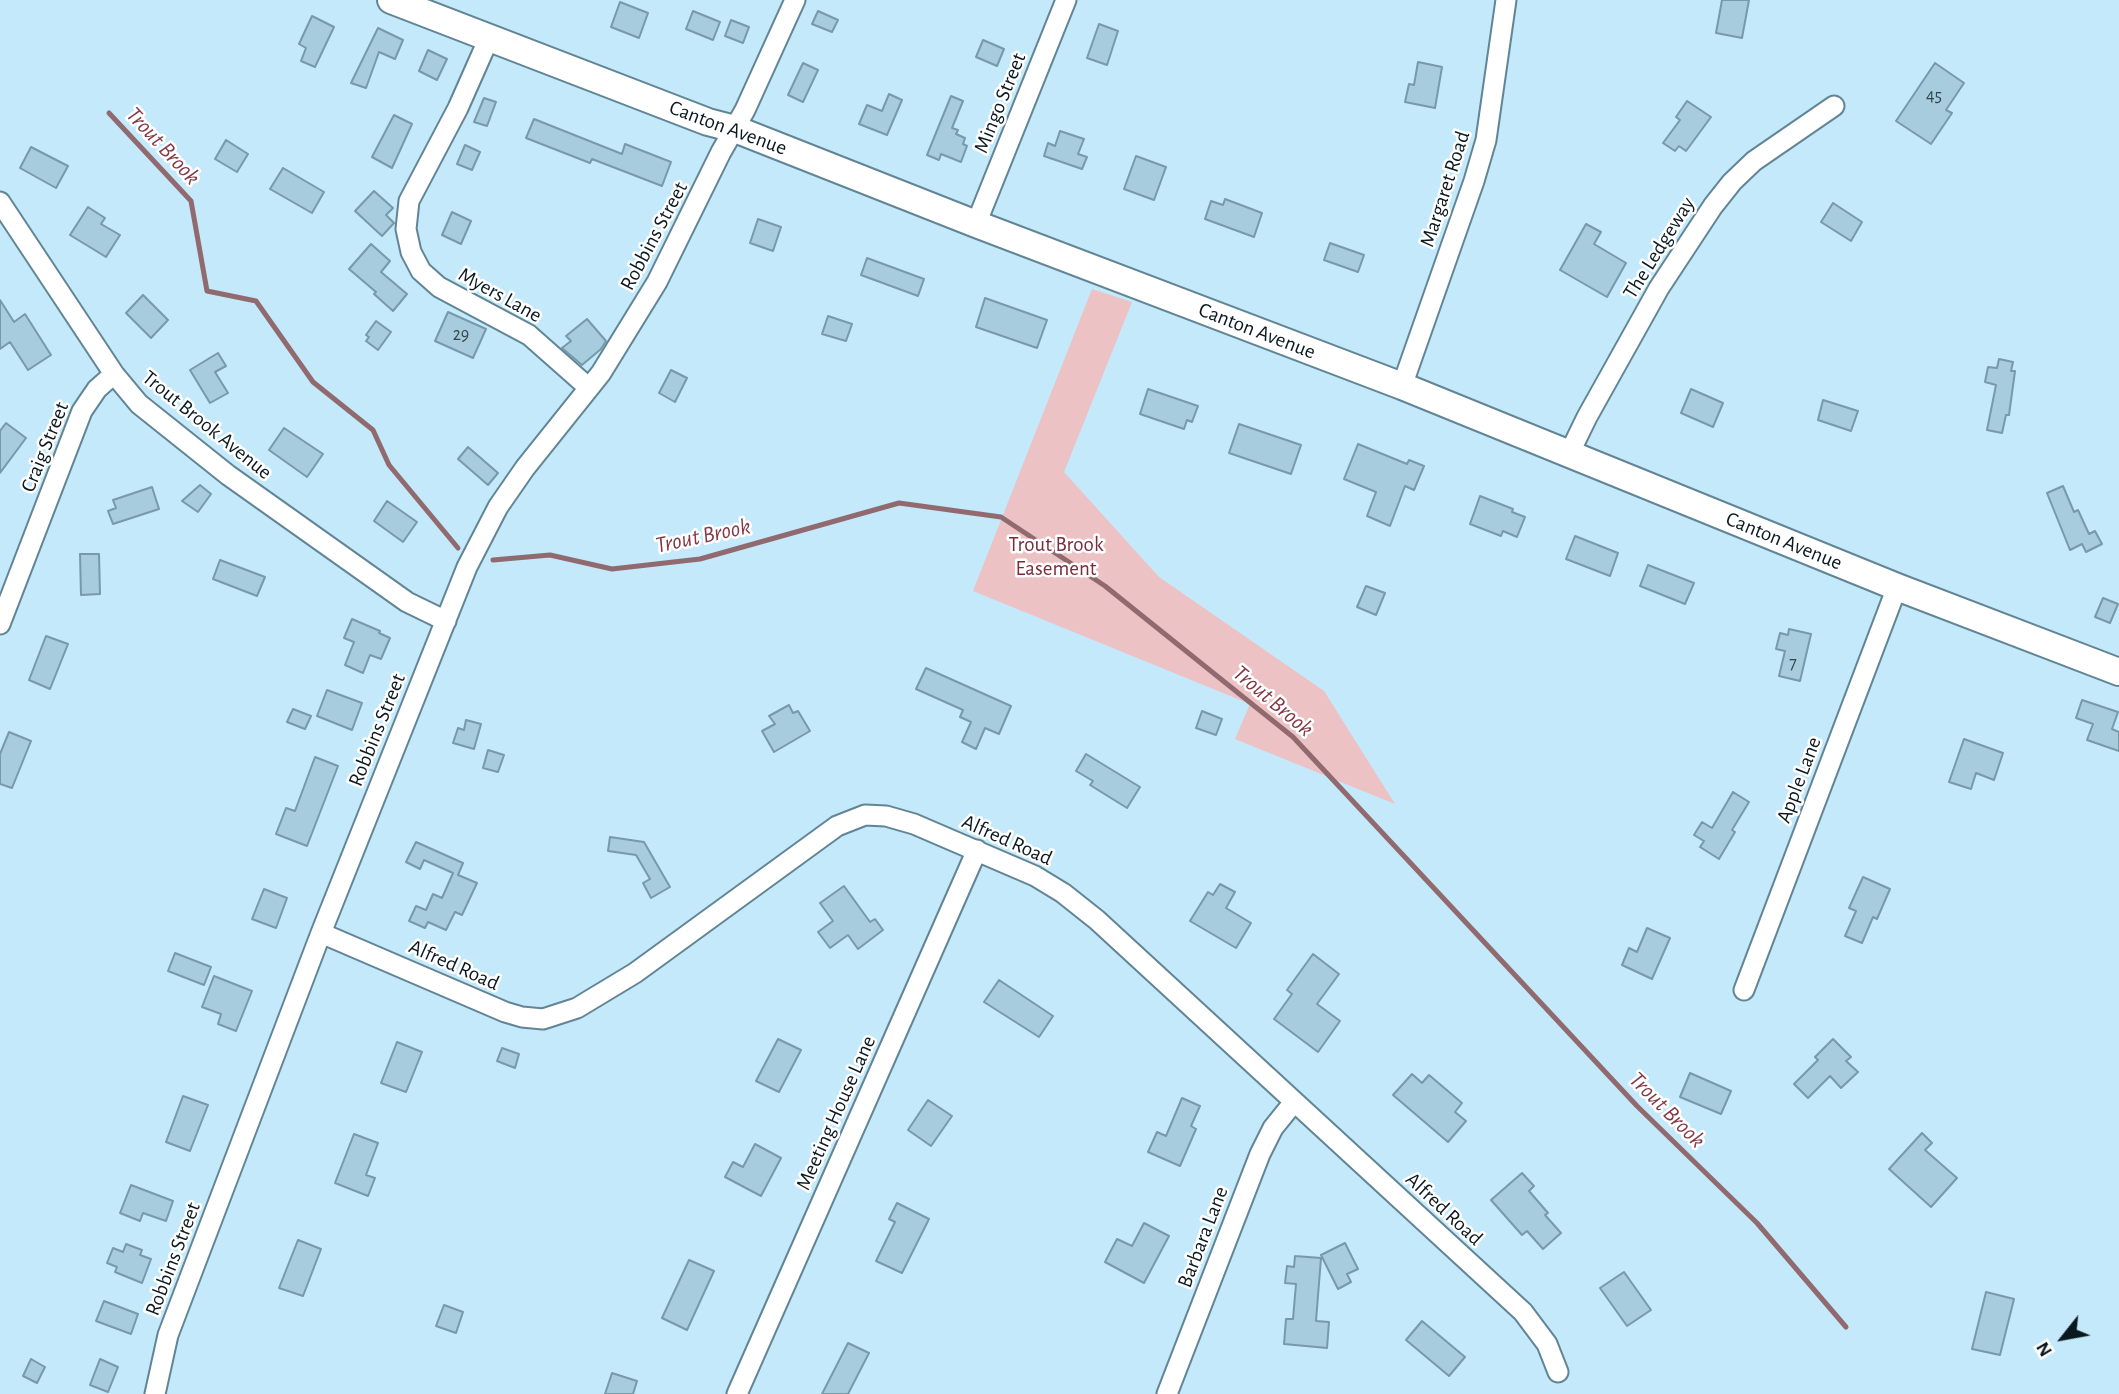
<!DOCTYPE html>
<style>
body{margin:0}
#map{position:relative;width:2119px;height:1394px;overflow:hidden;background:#c3e9fa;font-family:"Alegreya Sans",sans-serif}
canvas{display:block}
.north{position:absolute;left:2028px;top:1303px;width:70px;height:70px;-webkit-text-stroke:5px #fff;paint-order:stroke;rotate:239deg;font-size:19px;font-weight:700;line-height:28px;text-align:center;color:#0b191f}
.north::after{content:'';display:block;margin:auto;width:24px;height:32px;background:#0b191f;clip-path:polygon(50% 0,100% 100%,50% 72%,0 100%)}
</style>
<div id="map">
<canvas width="2119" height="1394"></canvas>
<div class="north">N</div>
</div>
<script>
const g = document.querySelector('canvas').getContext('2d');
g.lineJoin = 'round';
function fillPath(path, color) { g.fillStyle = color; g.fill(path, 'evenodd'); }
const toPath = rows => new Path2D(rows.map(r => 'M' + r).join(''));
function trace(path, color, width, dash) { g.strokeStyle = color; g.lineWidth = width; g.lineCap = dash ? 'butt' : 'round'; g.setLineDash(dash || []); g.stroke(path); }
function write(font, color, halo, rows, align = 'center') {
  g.font = font + ' "Alegreya Sans",sans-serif'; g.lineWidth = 5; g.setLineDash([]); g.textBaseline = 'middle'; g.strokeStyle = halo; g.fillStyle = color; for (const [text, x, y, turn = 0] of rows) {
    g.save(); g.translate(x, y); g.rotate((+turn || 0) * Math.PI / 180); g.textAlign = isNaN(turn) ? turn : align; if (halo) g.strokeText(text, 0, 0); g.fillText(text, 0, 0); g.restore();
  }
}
const green = toPath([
 [1092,289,1132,302,1064,472,1159,577,1324,691,1395,804,1235,739,1250,704,973,591]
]);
const stream = toPath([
 [109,113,191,201,207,291,256,301,313,382,373,430,389,465,458,548],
 [493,560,550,555,612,569,700,559,899,503,1001,517,1105,586,1293,737,1637,1106,1757,1223,1846,1327]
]);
const building = toPath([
 [1722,0,1749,0,1742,38,1716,33,1722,0],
 [620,2,648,13,639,38,611,27,620,2],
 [693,11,720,22,713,40,686,29,693,11],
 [818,11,838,20,832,32,812,24,818,11],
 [312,16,334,27,315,67,301,61,306,48,299,44,312,16],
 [731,20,749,27,743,43,725,36,731,20],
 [1099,24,1118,31,1107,65,1087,58,1099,24],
 [378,28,403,40,395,59,379,52,366,88,351,83,378,28],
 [983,40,1004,49,997,66,976,57,983,40],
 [428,50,447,59,437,80,419,71,428,50],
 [1418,62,1442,67,1435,108,1405,102,1409,84,1414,85,1418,62],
 [803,63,818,70,803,102,788,95,803,63],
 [1935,63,1964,83,1946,110,1952,113,1931,144,1896,121,1935,63],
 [889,94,902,100,887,135,859,124,867,105,882,111,889,94],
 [951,96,963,101,952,128,958,130,956,134,965,138,963,144,967,146,961,162,941,154,939,160,927,155,951,96],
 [484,98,496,102,487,126,474,122,484,98],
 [1687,101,1711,117,1686,151,1679,146,1675,151,1663,143,1680,120,1676,117,1687,101],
 [394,115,412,124,392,168,372,157,394,115],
 [534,119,622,154,625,144,671,162,662,186,592,159,590,163,526,138,534,119],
 [1060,131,1084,139,1078,154,1087,157,1082,169,1044,156,1048,143,1055,146,1060,131],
 [226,140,248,154,237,172,215,159,226,140],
 [465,145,480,152,472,170,457,164,465,145],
 [31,147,68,166,56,188,20,168,31,147],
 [1136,156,1166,167,1154,200,1124,189,1136,156],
 [283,168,324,192,312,213,270,189,283,168],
 [374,191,393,208,386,215,394,223,382,236,355,211,374,191],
 [1225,199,1262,213,1254,237,1205,219,1211,201,1223,205,1225,199],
 [1833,203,1862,222,1851,241,1821,222,1833,203],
 [88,207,105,218,101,224,120,235,106,257,70,235,88,207],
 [452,212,471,221,461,244,442,235,452,212],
 [758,219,781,227,773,251,750,243,758,219],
 [1586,224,1601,232,1594,244,1626,263,1607,297,1560,270,1586,224],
 [1330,243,1364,255,1358,272,1324,260,1330,243],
 [371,244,390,261,381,272,407,294,393,311,374,294,376,292,349,269,371,244],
 [867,258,924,279,918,296,861,275,867,258],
 [143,295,168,320,151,338,126,313,143,295],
 [985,298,1047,320,1037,348,976,327,985,298],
 [0,300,14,322,25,314,51,355,28,370,10,342,0,349,0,300],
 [448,312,486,329,473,358,435,341,448,312],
 [828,316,852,324,846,341,822,334,828,316],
 [587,319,606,341,601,349,582,365,562,348,571,341,566,336,587,319],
 [376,321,391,332,378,350,366,341,369,337,366,335,376,321],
 [218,353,226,366,215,372,228,393,210,403,190,370,218,353],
 [1999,359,2013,362,2011,371,2015,371,2009,415,2006,415,2002,433,1987,430,1996,385,1985,382,1988,367,1997,368,1999,359],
 [671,370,687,378,675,402,659,393,671,370],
 [1148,389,1198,406,1192,422,1187,420,1184,429,1140,414,1148,389],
 [1691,389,1723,403,1713,427,1681,413,1691,389],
 [1823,400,1858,411,1851,431,1818,420,1823,400],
 [6,423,26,438,0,473,0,431,6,423],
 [1239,424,1301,445,1291,474,1229,453,1239,424],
 [284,428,323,454,307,477,269,450,284,428],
 [1358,444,1407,464,1409,460,1424,466,1414,490,1405,486,1390,526,1367,516,1376,492,1344,479,1358,444],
 [468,447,498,473,488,485,458,459,468,447],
 [200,485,211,494,198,512,182,501,200,485],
 [2063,486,2074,512,2078,510,2089,534,2095,531,2102,544,2086,552,2082,544,2070,550,2047,493,2063,486],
 [152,487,159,509,113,524,108,511,116,508,113,500,152,487],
 [1480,496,1513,509,1512,512,1525,517,1517,537,1503,531,1501,536,1470,524,1480,496],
 [387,501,417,522,403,542,374,521,387,501],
 [1575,536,1618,553,1610,576,1566,559,1575,536],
 [80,554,99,554,100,594,81,595,80,554],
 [220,560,265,577,257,596,213,579,220,560],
 [1648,565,1694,583,1685,604,1640,586,1648,565],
 [1366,586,1385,593,1376,615,1357,607,1366,586],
 [2103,598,2118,604,2110,623,2095,617,2103,598],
 [352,619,380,631,379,633,390,638,381,659,370,655,363,673,345,665,354,642,344,638,352,619],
 [1789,629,1811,634,1800,681,1779,676,1785,651,1776,649,1780,633,1788,635,1789,629],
 [46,636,68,644,50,689,29,680,46,636],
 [926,668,1011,706,999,734,985,728,976,749,962,742,971,722,960,717,963,710,916,689,926,668],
 [327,690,362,703,352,730,317,716,327,690],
 [2082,700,2118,712,2112,729,2119,732,2119,751,2087,740,2093,724,2076,718,2082,700],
 [789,705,793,713,798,711,810,731,774,752,762,731,775,724,769,716,789,705],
 [293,709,311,716,305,729,287,722,293,709],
 [1202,711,1222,719,1216,735,1196,728,1202,711],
 [466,720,481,724,474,749,453,743,458,728,464,730,466,720],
 [9,732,31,741,12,788,0,784,0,754,9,732],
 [1964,739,2003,753,1994,780,1976,773,1971,789,1949,782,1964,739],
 [488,750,504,755,498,772,483,768,488,750],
 [1086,754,1140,787,1127,808,1090,785,1093,781,1076,771,1086,754],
 [315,757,338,766,307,846,276,834,286,808,295,811,315,757],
 [1733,792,1749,802,1732,830,1735,832,1719,859,1700,847,1704,841,1694,835,1702,822,1712,828,1733,792],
 [610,837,644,842,670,887,651,898,643,883,650,879,636,855,608,851,610,837],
 [416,842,463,863,458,875,477,883,462,915,455,912,446,930,428,922,425,928,409,921,416,906,426,910,433,894,442,898,453,873,424,860,420,869,406,862,416,842],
 [1863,877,1890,889,1877,919,1873,917,1862,943,1845,936,1856,911,1849,908,1863,877],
 [1220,884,1235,892,1226,908,1251,923,1236,948,1190,921,1208,892,1213,895,1220,884],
 [844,886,870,922,875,919,883,930,858,949,848,935,830,948,818,932,833,921,820,903,844,886],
 [264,889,287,898,276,928,252,919,264,889],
 [1647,928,1670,938,1652,979,1622,965,1629,948,1637,952,1647,928],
 [175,953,211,967,204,985,168,971,175,953],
 [1313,954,1339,974,1317,1004,1340,1021,1318,1052,1274,1019,1292,994,1287,990,1313,954],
 [214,976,252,991,236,1031,218,1024,221,1014,202,1007,214,976],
 [999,980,1053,1016,1039,1037,984,1002,999,980],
 [778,1039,801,1050,779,1092,756,1081,778,1039],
 [1833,1039,1851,1057,1846,1061,1858,1072,1841,1088,1830,1076,1808,1098,1794,1084,1818,1060,1815,1057,1833,1039],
 [397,1042,422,1052,406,1092,381,1083,397,1042],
 [502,1048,519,1054,515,1068,497,1061,502,1048],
 [1690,1073,1731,1091,1721,1114,1680,1097,1690,1073],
 [1412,1074,1422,1083,1429,1075,1462,1103,1455,1112,1466,1121,1448,1142,1393,1095,1412,1074],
 [183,1096,208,1105,190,1151,166,1142,183,1096],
 [1182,1098,1200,1106,1191,1126,1196,1129,1180,1166,1148,1152,1157,1132,1166,1136,1182,1098],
 [928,1100,952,1116,931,1146,908,1130,928,1100],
 [1922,1133,1932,1143,1925,1150,1957,1178,1931,1207,1889,1169,1922,1133],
 [354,1134,378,1143,366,1175,375,1178,368,1196,335,1183,354,1134],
 [755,1144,781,1158,761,1196,725,1177,733,1162,743,1167,755,1144],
 [1522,1173,1534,1186,1529,1191,1548,1213,1545,1215,1561,1233,1543,1249,1527,1231,1522,1235,1491,1200,1522,1173],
 [131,1185,173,1201,166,1221,143,1213,140,1221,120,1213,131,1185],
 [897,1203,929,1219,902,1273,876,1261,895,1222,889,1219,897,1203],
 [1144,1223,1169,1236,1144,1283,1105,1262,1117,1239,1132,1246,1144,1223],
 [298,1240,321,1249,303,1296,279,1288,298,1240],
 [1345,1243,1358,1269,1347,1274,1351,1282,1338,1289,1321,1255,1345,1243],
 [126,1244,142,1250,140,1255,151,1259,142,1283,115,1272,117,1267,107,1263,113,1248,123,1252,126,1244],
 [1295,1256,1321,1258,1316,1321,1329,1322,1327,1348,1284,1344,1286,1319,1293,1319,1296,1284,1285,1283,1287,1266,1294,1267,1295,1256],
 [689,1260,714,1271,687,1330,662,1318,689,1260],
 [1624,1272,1651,1310,1627,1326,1600,1288,1624,1272],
 [1986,1292,2014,1299,2000,1355,1972,1349,1986,1292],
 [104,1301,138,1314,131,1334,96,1321,104,1301],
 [444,1305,463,1312,456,1333,436,1326,444,1305],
 [1422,1321,1465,1357,1449,1376,1406,1340,1422,1321],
 [848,1343,869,1353,848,1394,822,1394,848,1343],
 [31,1359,45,1367,37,1383,23,1376,31,1359],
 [100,1359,118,1367,108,1392,90,1385,100,1359],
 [612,1373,637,1381,633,1394,605,1394,612,1373]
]);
const minor = toPath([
 [489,38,458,108,409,201,406,229,411,252,421,271,439,287,529,335,589,388],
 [0,202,114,374,139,404,228,475,407,602,446,621],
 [976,224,1066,0],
 [1402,386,1474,181,1486,140,1506,0],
 [1569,454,1587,417,1659,288,1713,206,1732,182,1754,161,1834,106],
 [0,624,82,411,97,389,114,374],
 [321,933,505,1012,522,1017,543,1019,577,1008,635,973,837,826,865,815,886,816,914,824,1035,876,1063,893,1097,920,1523,1312,1547,1344,1558,1372],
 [1744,990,1897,587],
 [155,1394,168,1335,321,933,467,567,498,507,525,468,601,373,657,282,721,152,745,110,795,0],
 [737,1394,977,850],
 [1167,1394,1260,1154,1273,1128,1294,1102]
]);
const secondary = toPath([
 [391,0,708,122,735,129,976,224,1402,386,1897,587,2119,672]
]);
const numberNames = [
 ["45",1934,96],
 ["29",461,335],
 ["7",1793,664]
];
const streetNames = [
 ["Mingo Street",1000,103,-68],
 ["Canton Avenue",728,128,20],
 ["Margaret Road",1445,189,-72],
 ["Robbins Street",654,236,-62],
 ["The Ledgeway",1659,248,-58],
 ["Myers Lane",500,295,29],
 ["Canton Avenue",1257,331,21],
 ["Trout Brook Avenue",207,425,39],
 ["Craig Street",45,447,-68],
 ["Canton Avenue",1784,541,22],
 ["Robbins Street",377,730,-68],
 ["Apple Lane",1799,780,-69],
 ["Alfred Road",1007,840,24],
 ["Alfred Road",454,965,24],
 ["Meeting House Lane",836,1113,-66],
 ["Alfred Road",1444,1209,43],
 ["Barbara Lane",1203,1237,-69],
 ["Robbins Street",173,1259,-69]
];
const parkNames = [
 ["Trout Brook",1056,545],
 ["Easement",1056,569]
];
const waterNames = [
 ["Trout Brook",163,146,47],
 ["Trout Brook",703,536,-12],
 ["Trout Brook",1273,701,40],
 ["Trout Brook",1667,1110,45]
];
fillPath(green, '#ecc2c5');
trace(stream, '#916a70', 5);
fillPath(building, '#a7ccdd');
trace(building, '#769aaa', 2);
trace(minor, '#628595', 23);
trace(secondary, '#628595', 30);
trace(minor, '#fff', 19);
trace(secondary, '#fff', 26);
write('18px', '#32464e', null, numberNames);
write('21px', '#0b191f', '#fff', streetNames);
write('21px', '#792d3a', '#fff', parkNames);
write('italic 23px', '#853844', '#fff', waterNames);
</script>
